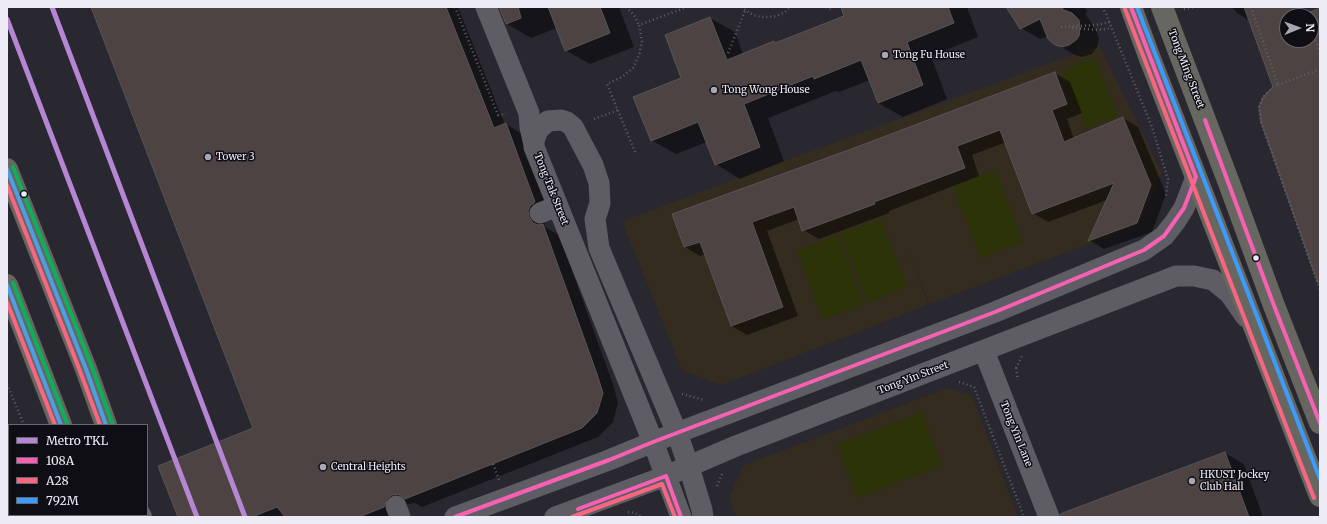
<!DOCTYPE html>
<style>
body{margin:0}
#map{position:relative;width:1327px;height:524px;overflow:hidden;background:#292830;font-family:Merriweather,serif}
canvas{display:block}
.frame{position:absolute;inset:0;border:8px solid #edebf6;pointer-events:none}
.legend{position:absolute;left:8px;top:424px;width:140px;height:92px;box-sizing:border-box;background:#100e15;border:1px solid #68666f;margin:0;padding:5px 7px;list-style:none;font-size:12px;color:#edebf6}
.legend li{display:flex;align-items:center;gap:8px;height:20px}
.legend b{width:20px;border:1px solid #68666f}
.north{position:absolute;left:1279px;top:8px;width:40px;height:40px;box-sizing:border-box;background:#100e15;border:1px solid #68666f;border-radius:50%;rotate:89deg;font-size:11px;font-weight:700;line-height:16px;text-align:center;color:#edebf6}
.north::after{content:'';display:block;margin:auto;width:14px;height:18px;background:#a8a7b1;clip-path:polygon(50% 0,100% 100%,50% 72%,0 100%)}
</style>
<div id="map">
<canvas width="1327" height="524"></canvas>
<div class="frame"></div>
<ul class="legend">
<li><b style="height:5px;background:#b586d3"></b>Metro TKL</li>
<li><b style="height:5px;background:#f860b3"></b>108A</li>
<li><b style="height:5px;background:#fa6682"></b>A28</li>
<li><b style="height:5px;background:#3a9cff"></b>792M</li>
</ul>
<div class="north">N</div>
</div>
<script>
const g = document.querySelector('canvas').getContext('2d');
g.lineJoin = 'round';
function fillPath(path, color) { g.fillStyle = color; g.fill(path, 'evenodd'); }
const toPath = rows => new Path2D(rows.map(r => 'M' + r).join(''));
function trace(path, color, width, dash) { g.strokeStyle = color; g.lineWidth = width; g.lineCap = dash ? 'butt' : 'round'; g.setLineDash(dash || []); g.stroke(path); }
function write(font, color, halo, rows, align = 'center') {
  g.font = font + ' Merriweather,serif'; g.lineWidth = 3; g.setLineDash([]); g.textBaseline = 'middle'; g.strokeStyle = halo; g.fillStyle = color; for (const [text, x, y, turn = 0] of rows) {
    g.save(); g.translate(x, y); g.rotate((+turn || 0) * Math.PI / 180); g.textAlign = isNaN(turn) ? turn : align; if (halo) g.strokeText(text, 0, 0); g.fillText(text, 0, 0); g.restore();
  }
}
const education = toPath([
 [1099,45,1162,173,1139,225,929,304,907,247,928,305,721,385,682,370,622,221],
 [948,388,972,396,1018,517,736,517,729,498,744,465]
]);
const green = toPath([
 [1095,57,1118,116,1085,129,1062,70],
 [995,170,1023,242,981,258,953,187],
 [881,218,907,287,867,303,840,234],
 [837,235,864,304,823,319,797,251],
 [922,412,942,465,857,498,837,445]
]);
const shadow = toPath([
 [92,7,458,7,505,125,506,124,522,134,551,212,544,220,545,227,559,235,613,384,618,403,613,422,598,437,422,507,415,503,408,504,403,508,398,517,179,517,255,428],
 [500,7,619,7,634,47,590,64,565,50,557,28,531,38,507,24],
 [842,7,967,7,978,37,931,56,947,99,903,117,878,103,870,80,839,92,836,91,768,118,784,161,740,179,716,164,707,142,676,154,651,140,683,78,710,18,735,32,743,54,774,42,777,43,845,16],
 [1007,7,1084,7,1088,12,1085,13,1097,32,1099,39,1097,47,1092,54,1082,57,1075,55,1056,44,1048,36,1040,39,1021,28],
 [1232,7,1302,7,1311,12,1320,13,1320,287,1262,121,1274,87,1250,21,1237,13],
 [1287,16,1311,16,1311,40,1287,40],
 [1055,73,1070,82,1082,113,1067,119,1074,139,1123,118,1138,127,1166,194,1152,232,1104,249,1089,240,1107,200,1048,222,1033,213,1006,142,972,155,979,176,889,211,889,213,819,239,803,230,799,219,767,231,798,316,747,335,732,326,706,254,700,256,685,247,673,215,854,149],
 [1225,453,1244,464,1263,517,1074,517]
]);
const building = toPath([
 [91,7,446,7,494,128,506,123,535,202,530,206,528,211,529,217,533,223,538,225,543,224,597,374,603,393,597,413,582,428,405,499,398,494,392,495,387,499,384,507,359,517,285,517,277,507,252,517,178,517,158,466,253,428,91,7],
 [499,7,518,7,521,18,506,24,499,7],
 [548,7,600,7,610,33,565,51,548,7],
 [841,7,948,7,954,23,907,42,923,85,878,103,861,60,814,79,813,76,744,104,760,147,715,165,698,122,651,141,633,97,681,78,665,35,710,17,727,60,774,41,775,43,844,16,841,7],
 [1006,7,1065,7,1061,9,1072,13,1079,20,1080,28,1079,36,1076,40,1069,45,1062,47,1055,45,1048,39,1040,19,1020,29,1006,7],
 [1244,7,1297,7,1299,16,1320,8,1320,283,1318,283,1261,122,1259,107,1263,97,1273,87,1244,7],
 [1287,16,1311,16,1311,40,1287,40,1287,16],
 [1055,72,1067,104,1052,110,1064,142,1123,117,1151,185,1137,223,1088,241,1114,183,1032,214,1000,130,957,146,965,168,874,202,875,204,802,231,794,207,752,222,783,307,731,326,700,242,684,247,672,214,854,148,1055,72],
 [1225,452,1249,517,1061,517,1060,514,1225,452]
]);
const path = toPath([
 [455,7,498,115,506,114],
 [626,7,634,15,639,25],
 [741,7,753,15,761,17,769,17,777,16,785,12,790,7],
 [826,7,833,10],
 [1102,7,1106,14,1152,127,1168,179,1166,196],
 [1251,7,1278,85,1273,87,1263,97,1259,107,1261,122,1320,290],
 [1184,9,1195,7],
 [1061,27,1096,25,1110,22],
 [1072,28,1098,30,1112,28],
 [1320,30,1315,38,1320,52],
 [728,53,745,11],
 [1278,85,1320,69],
 [594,119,618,110],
 [635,152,607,84,622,77,633,68,639,55,642,41,639,25,687,7],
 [1016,368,1022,356],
 [1016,368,1018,380],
 [959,382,974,387],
 [7,384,24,425],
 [974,387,1024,517],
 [682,394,704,400],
 [493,464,499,480],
 [717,486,722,474],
 [628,512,635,513,642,517],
 [62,515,63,517]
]);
const minor = toPath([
 [486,7,529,113,530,127,534,145],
 [540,213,558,206],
 [984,351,1049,517],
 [396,506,400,517],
 [455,517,609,460,653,442,995,312,1144,250,1164,236,1175,222,1184,208,1196,177],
 [555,517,666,476,736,446,1176,276,1194,276,1213,280,1230,294,1246,317],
 [681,517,653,442,534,147,534,141,538,130,548,121,561,120,567,122,573,127,593,165,599,183,600,203,595,219,599,248,677,433,689,467,702,510,703,517]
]);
const major = toPath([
 [1131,7,1149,56,1320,496],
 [1162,7,1229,183,1273,303,1320,423],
 [7,169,86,369,106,425],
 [7,285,61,425],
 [96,515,97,517],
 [140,515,141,517]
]);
const bus1 = toPath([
 [1205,120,1273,303,1320,423],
 [578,509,666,476,681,517],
 [455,517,609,460,653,442,995,312,1144,250,1164,236,1184,208,1196,177,1131,7]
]);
const bus2 = toPath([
 [1125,9,1314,498],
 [7,185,80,371,100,425],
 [7,302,55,425],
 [572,517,662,484,675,517]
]);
const bus3 = toPath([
 [1137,7,1320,479]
]);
const bus4 = toPath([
 [7,169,86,369,106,425],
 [7,285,61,425]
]);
const bus5 = toPath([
 [13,167,92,367,112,423],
 [13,283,67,423]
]);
const metro1 = toPath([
 [52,7,245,517],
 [7,19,197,517]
]);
const markers = [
 [885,55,4,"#a8a7b1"],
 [714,90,4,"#a8a7b1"],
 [208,157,4,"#a8a7b1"],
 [24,194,3.5,"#edebf6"],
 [1256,258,3.5,"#edebf6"],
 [323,467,4,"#a8a7b1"],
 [1192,481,4,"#a8a7b1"]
];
const poiNames = [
 ["Tong Fu House",893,55],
 ["Tong Wong House",722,90],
 ["Tower 3",216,157],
 ["Central Heights",331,467],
 ["HKUST Jockey",1200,475],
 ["Club Hall",1200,487]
];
const streetNames = [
 ["Tong Ming Street",1186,69,69],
 ["Tong Tak Street",551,189,68],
 ["Tong Yin Street",913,378,-21],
 ["Tong Yin Lane",1016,434,68]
];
fillPath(education, '#332c1f');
fillPath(green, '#2d3309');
fillPath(shadow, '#0007');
fillPath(building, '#4c4342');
trace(building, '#585556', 1);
trace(path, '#616066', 2.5, [1, 3]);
trace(minor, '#5e5d63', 21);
trace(major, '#686661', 22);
trace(bus1, '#f860b3', 4);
trace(bus2, '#fa6682', 4);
trace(bus3, '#3a9cff', 4);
trace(bus4, '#4d9ee5', 4);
trace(bus5, '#0daf5c', 4);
trace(metro1, '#b586d3', 5);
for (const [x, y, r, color] of markers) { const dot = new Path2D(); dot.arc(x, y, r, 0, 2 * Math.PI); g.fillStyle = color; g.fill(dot); trace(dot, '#100e15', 1.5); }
write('10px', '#edebf6', '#100e15', poiNames, 'left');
write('10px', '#edebf6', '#100e15', streetNames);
</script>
